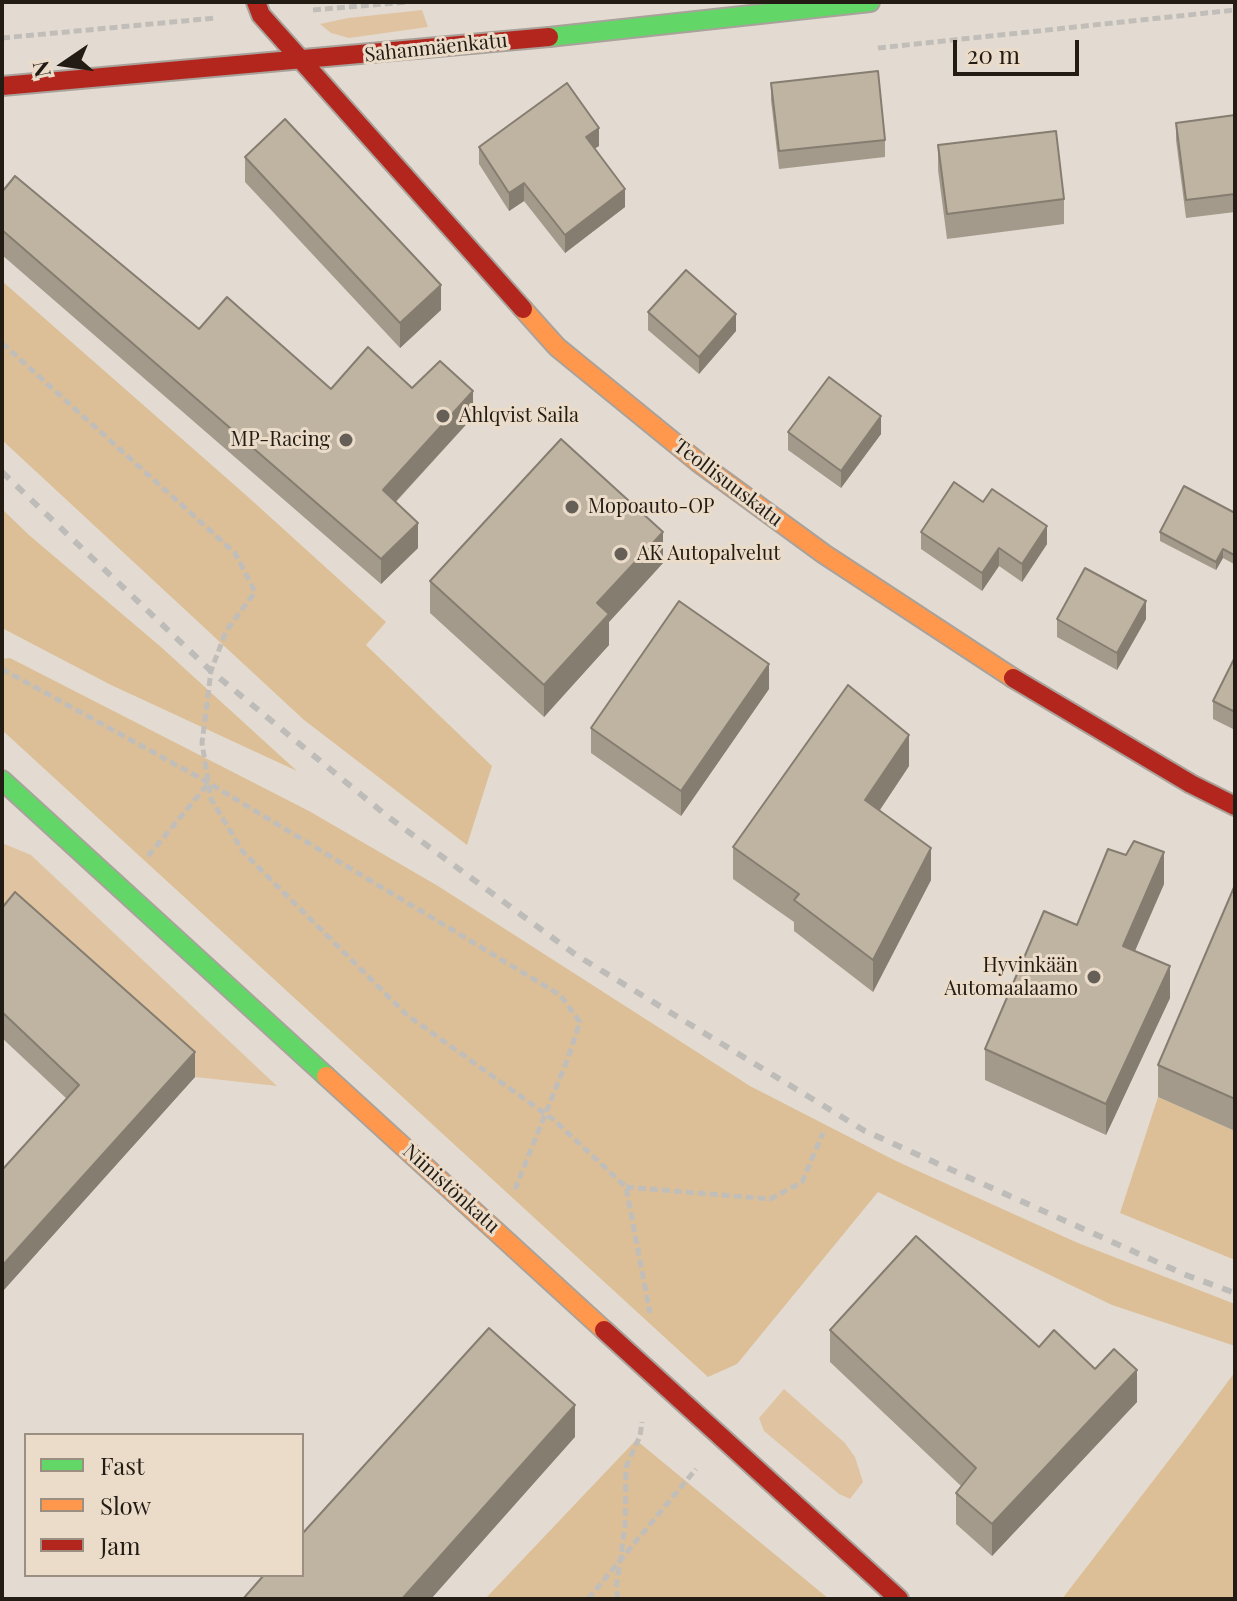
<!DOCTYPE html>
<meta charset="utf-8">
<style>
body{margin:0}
#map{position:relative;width:1237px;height:1601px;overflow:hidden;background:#e3dbd1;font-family:"Playfair Display",serif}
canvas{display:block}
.frame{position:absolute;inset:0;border:4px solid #221c15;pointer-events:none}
.legend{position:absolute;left:24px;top:1433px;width:280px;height:144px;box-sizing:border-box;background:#ebdcc9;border:2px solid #9b8f81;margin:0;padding:10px 14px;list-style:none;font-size:24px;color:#221c15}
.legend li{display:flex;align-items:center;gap:16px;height:40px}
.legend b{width:40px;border:2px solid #9b8f81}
.north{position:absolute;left:24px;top:24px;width:80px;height:80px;-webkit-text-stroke:6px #ebdcc9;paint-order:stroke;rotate:257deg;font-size:22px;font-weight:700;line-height:32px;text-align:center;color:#221c15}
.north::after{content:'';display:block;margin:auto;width:28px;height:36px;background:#221c15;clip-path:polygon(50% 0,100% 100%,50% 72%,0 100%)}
.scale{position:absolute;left:953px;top:40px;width:126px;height:36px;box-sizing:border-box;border:4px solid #221c15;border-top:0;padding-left:10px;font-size:24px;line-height:28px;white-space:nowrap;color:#221c15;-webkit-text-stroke:6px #ebdcc9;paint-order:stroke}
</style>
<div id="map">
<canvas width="1237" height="1601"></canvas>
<div class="frame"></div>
<ul class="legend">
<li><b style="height:10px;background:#63d668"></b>Fast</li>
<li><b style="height:10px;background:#ff974d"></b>Slow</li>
<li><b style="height:10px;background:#b3261e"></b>Jam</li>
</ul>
<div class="north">N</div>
<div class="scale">20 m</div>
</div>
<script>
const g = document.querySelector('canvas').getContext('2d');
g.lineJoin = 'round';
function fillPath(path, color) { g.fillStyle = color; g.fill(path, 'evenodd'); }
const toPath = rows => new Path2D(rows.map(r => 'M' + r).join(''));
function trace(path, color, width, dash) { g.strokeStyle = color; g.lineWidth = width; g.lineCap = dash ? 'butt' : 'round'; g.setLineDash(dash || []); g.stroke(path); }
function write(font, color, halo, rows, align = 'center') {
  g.font = font + ' "Playfair Display",serif'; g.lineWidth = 6; g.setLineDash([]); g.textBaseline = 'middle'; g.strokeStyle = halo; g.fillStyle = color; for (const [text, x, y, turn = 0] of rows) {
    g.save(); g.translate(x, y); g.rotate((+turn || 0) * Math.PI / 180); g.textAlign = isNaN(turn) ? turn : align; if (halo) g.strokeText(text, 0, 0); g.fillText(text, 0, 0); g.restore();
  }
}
const green = toPath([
 [422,10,428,27,349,38,331,33,320,24,348,18],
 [2,843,31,855,277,1086,195,1077,2,912],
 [784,1389,845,1443,855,1457,863,1482,850,1499,839,1494,764,1431,759,1418]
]);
const forest = toPath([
 [2,281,247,496,386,622,366,645,492,766,467,845,304,720,2,440],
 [2,509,29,535,161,647,297,771,111,685,2,628],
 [10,658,309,811,438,886,750,1086,896,1161,1078,1243,1235,1304,1235,1346,1112,1305,878,1192,737,1364,708,1377,2,730,2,659],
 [1158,1097,1235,1131,1235,1260,1120,1213],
 [1235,1372,1235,1599,1062,1599,1186,1438],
 [636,1440,829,1599,485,1599]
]);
const path = toPath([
 [313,10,408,2],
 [2,38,215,18],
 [878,48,1235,10],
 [2,343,235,553,255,592,226,631,211,671,202,743,211,799,243,852,407,1015,554,1120,626,1187,650,1313],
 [2,669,209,783,560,995,580,1022,568,1058,515,1189],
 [148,856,208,784],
 [626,1187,770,1199,802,1182,823,1133],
 [588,1599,696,1469],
 [618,1599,616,1589,625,1526,626,1467,640,1436,642,1422]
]);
const fast = toPath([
 [549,37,870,2],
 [2,780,326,1076]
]);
const slow = toPath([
 [523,309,557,347,698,462,824,554,1013,678],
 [326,1076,604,1330]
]);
const jam = toPath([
 [256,2,261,15,523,309],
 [2,86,549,37],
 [1013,678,1191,784,1235,806],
 [604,1330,899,1599]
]);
const rail = toPath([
 [2,472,211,671,387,816,576,955,865,1131,1186,1275,1235,1293]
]);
const wall = toPath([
 [771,83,885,140,885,157,779,169,771,100],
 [1235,115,1235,212,1186,218,1176,140,1176,123],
 [938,145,1064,199,1064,224,947,239,938,170],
 [599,146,595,148,625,207,565,253,524,201,509,211,479,164,479,147],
 [245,157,441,310,400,348,245,182],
 [2,192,199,329,331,389,412,388,473,417,396,502,418,548,381,584,2,255],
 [648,312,736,331,699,374,648,330],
 [788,432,881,434,841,488,788,450],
 [1235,513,1235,561,1234,564,1223,558,1216,570,1160,541,1160,532],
 [921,532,1047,544,1022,582,999,566,982,591,921,549],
 [663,563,609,622,609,645,544,717,430,613,430,581],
 [1057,619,1146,619,1117,670,1057,637],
 [1235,657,1235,730,1213,719,1213,701],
 [769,689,681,816,591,753,591,728],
 [909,766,880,810,931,880,873,992,794,931,794,922,733,879,733,847],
 [1164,884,1135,951,1170,998,1106,1135,985,1080,985,1049,1077,925],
 [1235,885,1235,1131,1158,1097,1158,1065],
 [2,908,195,1077,2,1292,2,1170,67,1099,2,1038],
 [830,1330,1039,1347,1095,1369,1137,1402,992,1556,956,1524,956,1493,961,1486,830,1362]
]);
const shadedWall = toPath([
 [599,128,599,146,586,154,586,137],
 [524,183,524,201,509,211,509,193],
 [625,189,625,207,565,253,565,235],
 [441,285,441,310,400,348,400,323],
 [736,314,736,331,699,374,699,357],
 [473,391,473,417,383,515,383,490],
 [881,416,881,434,841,488,841,471],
 [418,523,418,548,381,584,381,559],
 [1047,526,1047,544,1022,582,1022,564],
 [663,532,663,563,609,622,609,645,544,717,544,685,597,603],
 [999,548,999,566,982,591,982,573],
 [1223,549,1223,558,1216,570,1216,562],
 [1146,601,1146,619,1117,670,1117,653],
 [769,664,769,689,681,816,681,791],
 [909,735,909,766,865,832,865,800],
 [931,848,931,880,873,992,873,960],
 [1164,852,1164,884,1123,978,1123,946],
 [1170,966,1170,998,1106,1135,1106,1104],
 [195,1052,195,1077,2,1292,2,1266],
 [1137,1370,1137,1402,992,1556,992,1524],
 [575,1405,575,1437,431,1599,402,1599]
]);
const building = toPath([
 [878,71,885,140,779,151,771,83,878,71],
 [567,83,599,128,586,137,625,189,565,235,524,183,509,193,479,147,567,83],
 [1235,115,1235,194,1186,200,1176,123,1235,115],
 [285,119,441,285,400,323,245,157,285,119],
 [1056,131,1064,199,947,214,938,145,1056,131],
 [15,176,199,329,227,297,331,389,368,347,412,388,440,361,473,391,383,490,418,523,381,559,2,230,2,192,15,176],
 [686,270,736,314,699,357,648,312,686,270],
 [829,377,881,416,841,471,788,432,829,377],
 [561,439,663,532,597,603,609,614,544,685,430,581,561,439],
 [954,482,983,502,992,489,1047,526,1022,564,999,548,982,573,921,532,954,482],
 [1184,486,1235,513,1235,552,1234,555,1223,549,1216,562,1160,532,1184,486],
 [1085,568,1146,601,1117,653,1057,619,1085,568],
 [679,601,769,664,681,791,591,728,679,601],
 [1235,657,1235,712,1213,701,1235,657],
 [848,685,909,735,865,800,931,848,873,960,794,900,799,894,733,847,848,685],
 [1134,841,1164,852,1123,946,1170,966,1106,1104,985,1049,1044,911,1077,925,1108,849,1126,855,1134,841],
 [1235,885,1235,1099,1158,1065,1235,885],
 [15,892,195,1052,2,1266,2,1170,79,1085,2,1012,2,908,15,892],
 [916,1236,1039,1347,1054,1330,1095,1369,1114,1349,1137,1370,992,1524,956,1493,976,1468,830,1330,916,1236],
 [489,1328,575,1405,402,1599,243,1599,264,1575,302,1575,302,1534,489,1328]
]);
const markers = [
 [443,416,8,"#665f57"],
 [346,440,8,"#665f57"],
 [572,507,8,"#665f57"],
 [621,554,8,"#665f57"],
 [1094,977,8,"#665f57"]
];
const streetNames = [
 ["Sahanmäenkatu",436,48,-6],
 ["Teollisuuskatu",728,483,37],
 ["Niinistönkatu",451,1189,42]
];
const poiNames = [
 ["Ahlqvist Saila",459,416],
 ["MP-Racing",330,440,"right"],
 ["Mopoauto-OP",588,507],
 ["AK Autopalvelut",637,554],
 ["Hyvinkään",1078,966,"right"],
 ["Automaalaamo",1078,989,"right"]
];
fillPath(green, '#e0c4a1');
fillPath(forest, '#dcbf97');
trace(fast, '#a8a29b', 22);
trace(slow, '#a8a29b', 22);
trace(jam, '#a8a29b', 22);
trace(path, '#c1beba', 5, [8, 4]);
trace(fast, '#63d668', 18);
trace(slow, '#ff974d', 18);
trace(jam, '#b3261e', 18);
trace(rail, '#bebcb9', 6, [10, 10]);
fillPath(wall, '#a49a8b');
fillPath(shadedWall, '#867d71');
fillPath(building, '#bfb3a2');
trace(building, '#867d71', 2);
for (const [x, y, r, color] of markers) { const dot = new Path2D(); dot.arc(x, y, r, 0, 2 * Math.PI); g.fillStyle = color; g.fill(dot); trace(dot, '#ebdcc9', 3); }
write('20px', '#221c15', '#ebdcc9', streetNames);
write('20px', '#221c15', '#ebdcc9', poiNames, 'left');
</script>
